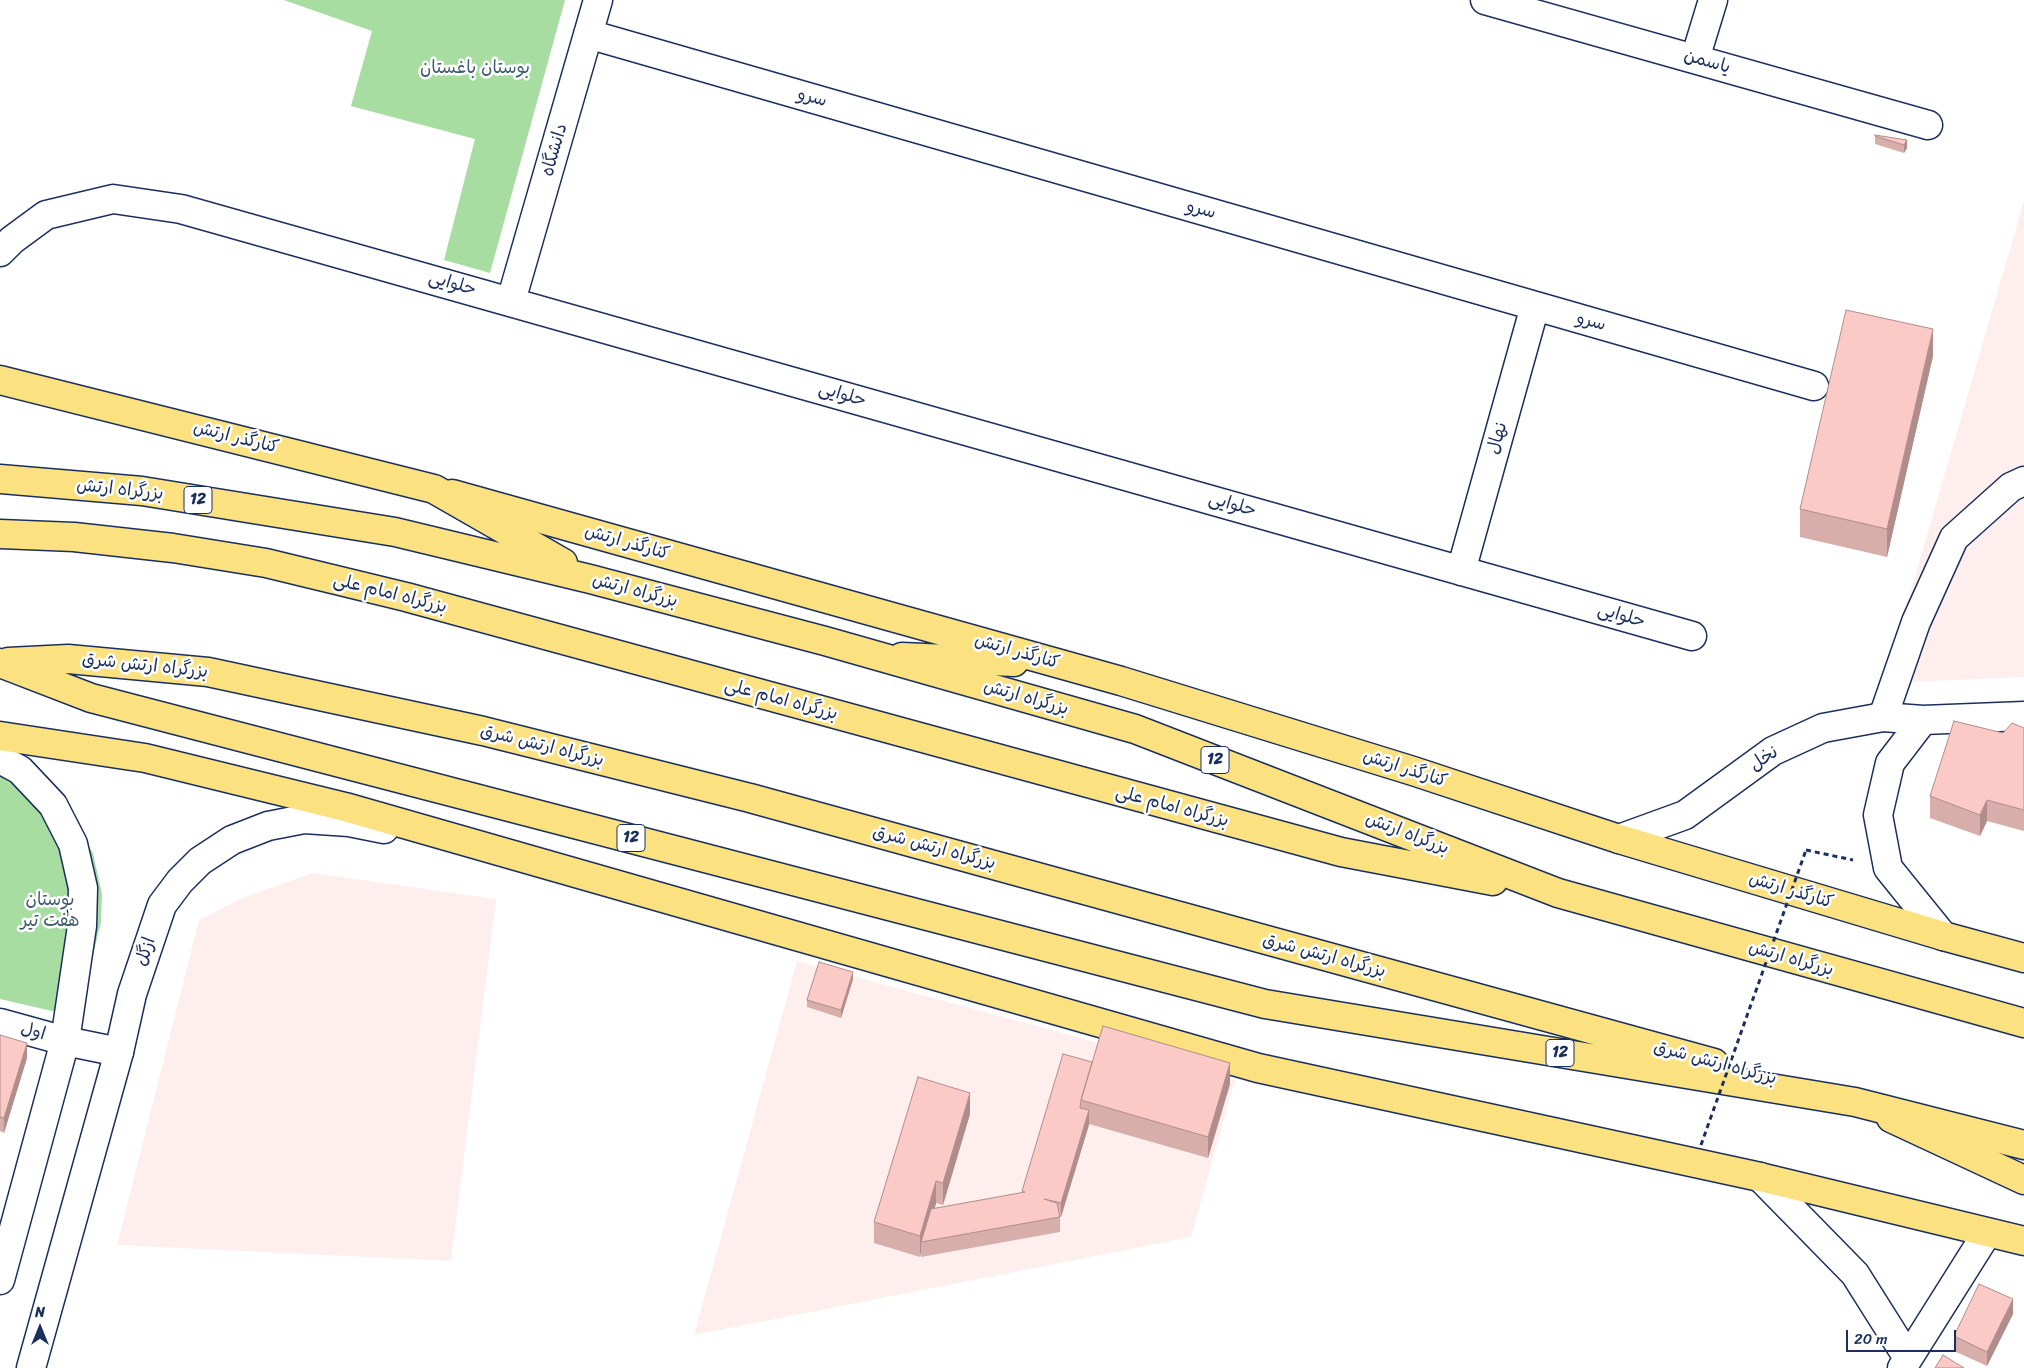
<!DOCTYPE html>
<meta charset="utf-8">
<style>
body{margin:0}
#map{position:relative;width:2024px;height:1368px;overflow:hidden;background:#fff;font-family:Sriracha,sans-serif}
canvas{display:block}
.north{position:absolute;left:15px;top:1303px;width:50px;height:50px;-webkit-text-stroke:4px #fff;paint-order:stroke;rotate:0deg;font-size:14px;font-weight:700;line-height:20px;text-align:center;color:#1b2f5e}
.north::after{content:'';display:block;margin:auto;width:18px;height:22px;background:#1b2f5e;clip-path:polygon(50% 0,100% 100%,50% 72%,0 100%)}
.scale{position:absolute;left:1846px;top:1330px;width:110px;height:22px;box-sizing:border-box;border:2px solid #1b2f5e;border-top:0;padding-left:6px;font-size:15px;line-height:18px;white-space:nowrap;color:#1b2f5e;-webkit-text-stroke:4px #fff;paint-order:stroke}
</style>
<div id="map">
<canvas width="2024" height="1368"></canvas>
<div class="north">N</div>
<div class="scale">20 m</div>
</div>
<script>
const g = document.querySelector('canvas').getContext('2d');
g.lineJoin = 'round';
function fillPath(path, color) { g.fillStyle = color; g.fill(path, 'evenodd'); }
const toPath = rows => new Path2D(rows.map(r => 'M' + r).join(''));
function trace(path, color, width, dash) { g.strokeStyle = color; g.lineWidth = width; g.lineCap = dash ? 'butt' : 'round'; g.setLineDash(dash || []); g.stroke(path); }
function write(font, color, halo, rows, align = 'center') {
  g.font = font + ' Sriracha,"Playpen Sans Arabic",sans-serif'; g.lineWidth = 5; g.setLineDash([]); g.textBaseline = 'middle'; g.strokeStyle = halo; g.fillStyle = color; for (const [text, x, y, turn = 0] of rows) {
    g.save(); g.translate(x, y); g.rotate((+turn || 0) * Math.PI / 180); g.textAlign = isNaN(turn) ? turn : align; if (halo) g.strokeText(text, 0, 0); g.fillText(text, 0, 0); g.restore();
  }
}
const built = toPath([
 [2024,201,2024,677,1884,683],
 [314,873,496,899,451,1261,117,1245,199,920,244,897],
 [797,961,1235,1080,1191,1237,694,1335]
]);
const green = toPath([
 [284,0,565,0,490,273,444,260,475,139,351,106,372,31],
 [0,761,72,820,93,853,102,894,101,922,78,1017,0,999]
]);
const path = toPath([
 [1806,850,1853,860]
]);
const street = toPath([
 [1485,0,1928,125],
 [588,34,1814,386],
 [1695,59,1713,0],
 [0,252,12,240,46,215,113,199,181,209,1692,636],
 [511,301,598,0],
 [1461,571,1535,306],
 [1883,717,1916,622,1954,538,2011,487,2024,481],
 [0,1023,65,1041,119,1052],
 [1760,1177,1855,1274,1908,1358],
 [1902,1368,1987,1233]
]);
const secondary = toPath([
 [1923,720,1890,763,1878,815,1888,868,1943,936],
 [0,759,20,770,53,805,73,844,83,888,82,926,65,1041,0,1280],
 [1619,839,1685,815,1773,751,1823,728,1883,717,1923,720,2024,716],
 [31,1368,119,1052,132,994,162,905,180,881,200,861,232,840,268,826,304,819,349,822,384,829]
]);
const primary = toPath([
 [452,494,1121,681,1413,771,1619,839,1943,936,2024,958],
 [902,657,1014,662],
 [0,736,145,758,345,807,1258,1068,1760,1177,2024,1241],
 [1891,1118,2024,1180]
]);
const highway = toPath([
 [0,380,434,489,563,563],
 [0,479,142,491,395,532,590,579,825,641,1135,729,1558,893,2024,1023],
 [0,534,74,537,173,548,266,563,406,597,1341,852,1493,881],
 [8,662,68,659,208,672,483,731,750,798,1714,1063],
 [0,663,91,698,1265,1004,1855,1102,2024,1145]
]);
const pathBridge = toPath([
 [1701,1145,1806,850]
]);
const wall = toPath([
 [1875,136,1907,140,1907,148,1904,153,1875,144],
 [1933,356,1887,557,1800,537,1800,509],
 [2024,728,2024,831,1987,821,1980,836,1930,818,1930,796,2003,733],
 [853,979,841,1018,807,1007,807,1000],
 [0,1035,27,1058,4,1133,0,1131],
 [1092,1062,1230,1084,1208,1158,1089,1124,1061,1217,1060,1217,1060,1232,921,1257,921,1252,920,1257,874,1243,874,1222,970,1114,943,1205,936,1203,935,1208,1022,1193,1022,1191],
 [2013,1314,1987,1366,1954,1351,1954,1336]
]);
const shadedWall = toPath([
 [1907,140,1907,148,1904,153,1904,145],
 [1933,329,1933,356,1887,557,1887,529],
 [1987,800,1987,821,1980,836,1980,815],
 [853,972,853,979,841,1018,841,1010],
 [27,1043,27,1058,4,1133,4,1118],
 [1230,1063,1230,1084,1208,1158,1208,1137],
 [970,1093,970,1114,943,1205,943,1183],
 [1089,1110,1089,1125,1061,1217,1061,1203],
 [936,1181,936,1203,925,1242,921,1242,921,1252,920,1257,920,1236],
 [2013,1299,2013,1314,1987,1366,1987,1352]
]);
const building = toPath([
 [1875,135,1907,140,1904,145,1875,136,1875,135],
 [1846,310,1933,329,1887,529,1800,509,1846,310],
 [1954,721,2003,733,2012,723,2024,728,2024,810,1987,800,1980,815,1930,796,1954,721],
 [819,962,853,972,841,1010,807,1000,819,962],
 [1103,1026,1230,1063,1208,1137,1081,1100,1103,1026],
 [0,1035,27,1043,4,1118,0,1117,0,1035],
 [1063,1054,1092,1062,1081,1100,1080,1108,1089,1110,1061,1203,1044,1199,1057,1203,1060,1217,921,1242,931,1209,1025,1192,1022,1191,1063,1054],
 [918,1077,970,1093,943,1183,936,1181,920,1236,874,1222,918,1077],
 [1979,1284,2013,1299,1987,1352,1954,1336,1979,1284],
 [1943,1355,1964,1368,1935,1368,1943,1355]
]);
const shields = [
 [198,500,28],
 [1215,760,28],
 [631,838,28],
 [1560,1053,28]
];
const shieldNames = [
 ["12",198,500],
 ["12",1215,760],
 ["12",631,838],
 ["12",1560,1053]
];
const streetNames = [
 ["یاسمن",1707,62,16],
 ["سرو",812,98,16],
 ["دانشگاه",555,150,-74],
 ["سرو",1201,210,16],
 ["حلوایی",452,284,16],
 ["سرو",1591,322,16],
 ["حلوایی",842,395,16],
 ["کنارگذر ارتش",236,438,14],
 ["نهال",1498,438,-74],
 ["بزرگراه ارتش",120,490,6],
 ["حلوایی",1232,505,16],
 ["کنارگذر ارتش",627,543,16],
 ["بزرگراه ارتش",635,591,15],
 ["بزرگراه امام علی",390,594,14],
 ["حلوایی",1621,616,16],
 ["کنارگذر ارتش",1017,652,16],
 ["بزرگراه ارتش شرق",145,666,6],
 ["بزرگراه ارتش",1026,698,16],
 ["بزرگراه امام علی",781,700,15],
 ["بزرگراه ارتش شرق",542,746,14],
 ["نخل",1764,759,-33],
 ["کنارگذر ارتش",1405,769,18],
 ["بزرگراه امام علی",1172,807,15],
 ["بزرگراه ارتش",1407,834,21],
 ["بزرگراه ارتش شرق",934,848,15],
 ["کنارگذر ارتش",1791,891,17],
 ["ازگل",146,952,-71],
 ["بزرگراه ارتش شرق",1324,956,15],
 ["بزرگراه ارتش",1791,959,16],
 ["اول",33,1032,16],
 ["بزرگراه ارتش شرق",1715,1063,15]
];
const parkNames = [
 ["بوستان باغستان",475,68],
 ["بوستان",50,900],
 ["هفت تیر",50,921]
];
fillPath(built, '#feefee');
fillPath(green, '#a7dda0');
trace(street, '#1b2f5e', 31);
trace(secondary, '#1b2f5e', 31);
trace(primary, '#1b2f5e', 31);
trace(highway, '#1b2f5e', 31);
trace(path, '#1b2f5e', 3, [5, 4]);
trace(street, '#fff', 28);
trace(secondary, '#fff', 28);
trace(primary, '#fbe180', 28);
trace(highway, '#fbe180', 28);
trace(pathBridge, '#1b2f5e', 3, [5, 4]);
fillPath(wall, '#d8aeab');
fillPath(shadedWall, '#b08d8b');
fillPath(building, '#fbcac7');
trace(building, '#b08d8b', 1);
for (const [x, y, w] of shields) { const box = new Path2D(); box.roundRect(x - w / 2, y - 13.5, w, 27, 4); g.fillStyle = '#fff'; g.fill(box); trace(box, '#1b2f5e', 1); }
write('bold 16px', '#1b2f5e', null, shieldNames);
write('18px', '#1b2f5e', '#fff', streetNames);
write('18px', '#3e5a6e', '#fff', parkNames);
</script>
